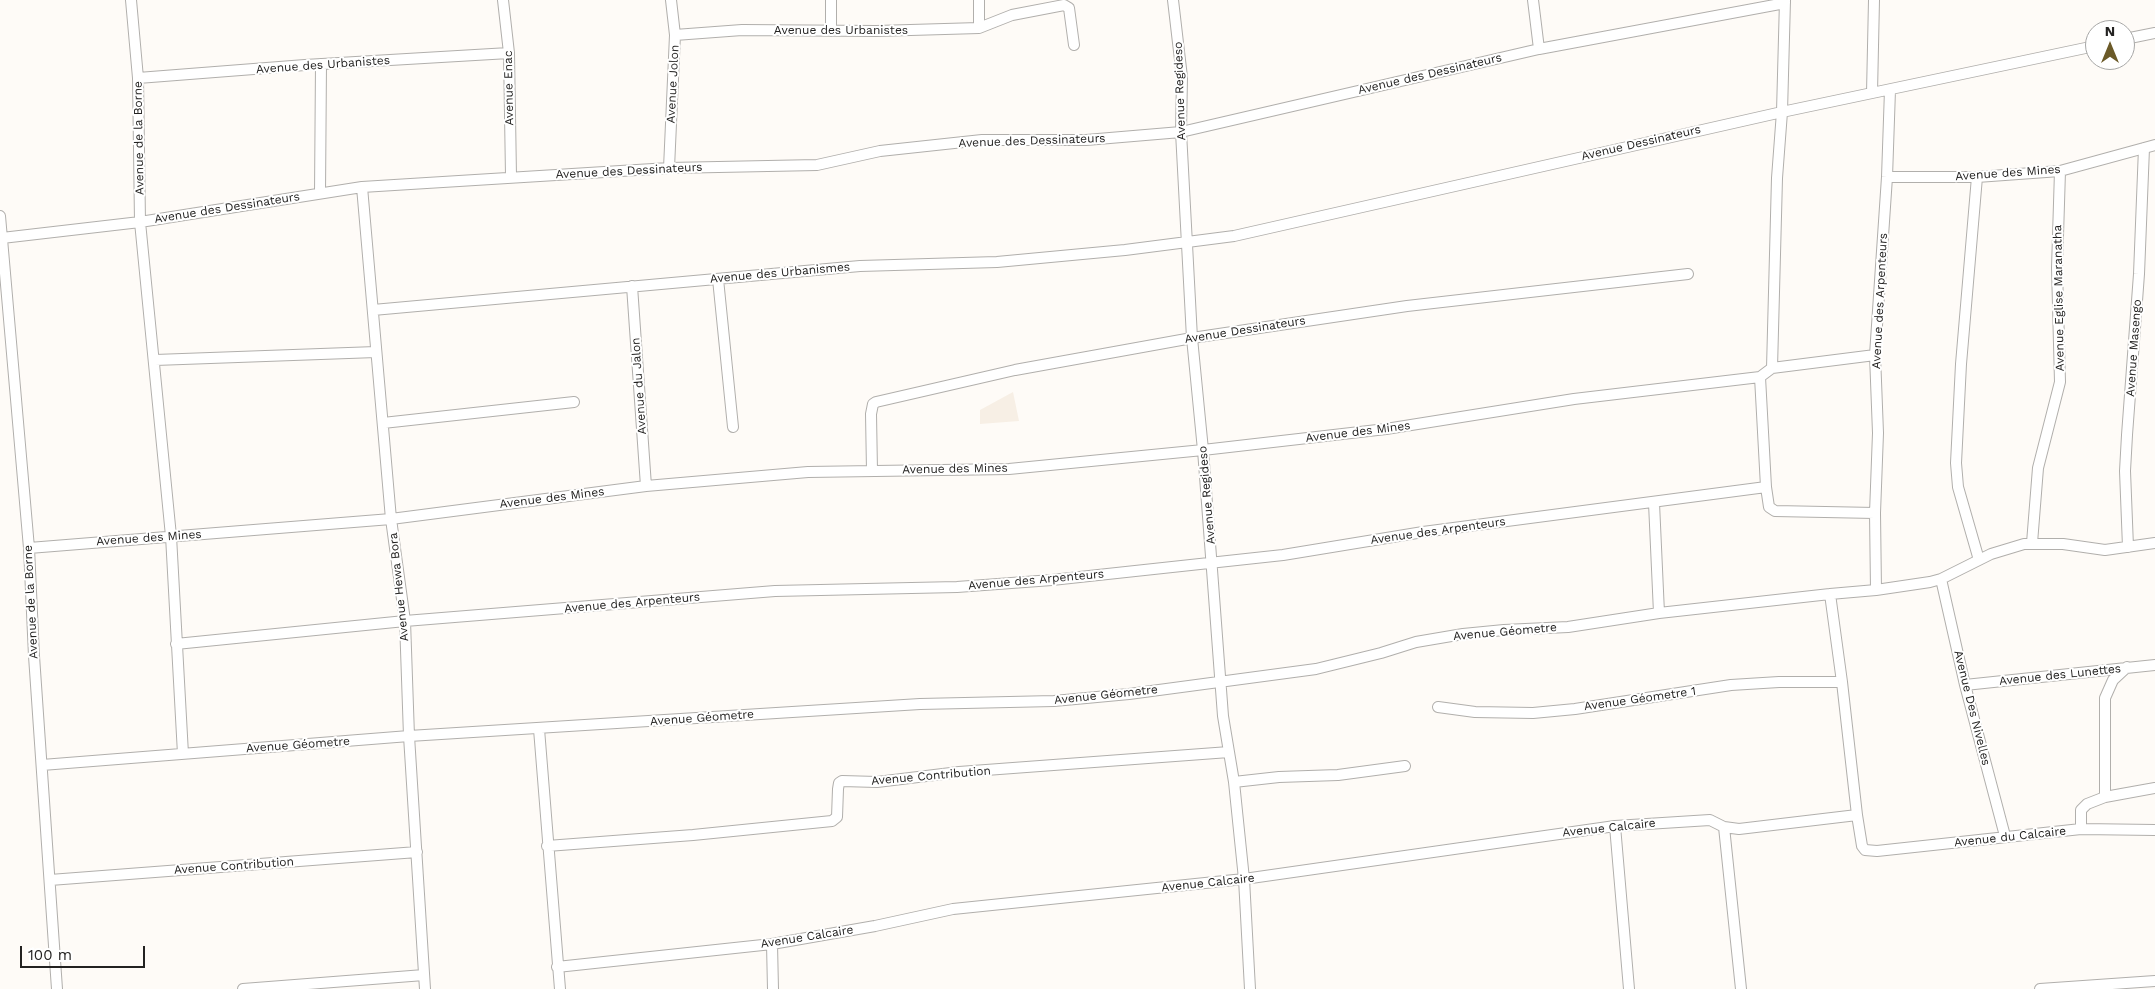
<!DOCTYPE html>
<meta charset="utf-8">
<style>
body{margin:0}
#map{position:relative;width:2155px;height:989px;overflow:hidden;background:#fefbf7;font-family:"Work Sans",sans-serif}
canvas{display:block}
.north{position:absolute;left:2085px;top:20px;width:50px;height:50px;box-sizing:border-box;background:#fff;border:1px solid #a7a7a6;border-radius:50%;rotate:0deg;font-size:14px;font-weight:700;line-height:20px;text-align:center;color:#232221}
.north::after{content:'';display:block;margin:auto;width:18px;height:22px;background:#6b5a28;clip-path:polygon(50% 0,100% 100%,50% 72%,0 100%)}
.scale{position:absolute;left:20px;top:946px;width:125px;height:22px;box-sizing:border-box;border:2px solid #232221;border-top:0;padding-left:6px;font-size:15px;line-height:18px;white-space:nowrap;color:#232221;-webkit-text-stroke:4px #fff;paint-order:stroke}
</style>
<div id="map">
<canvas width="2155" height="989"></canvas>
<div class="north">N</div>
<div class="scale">100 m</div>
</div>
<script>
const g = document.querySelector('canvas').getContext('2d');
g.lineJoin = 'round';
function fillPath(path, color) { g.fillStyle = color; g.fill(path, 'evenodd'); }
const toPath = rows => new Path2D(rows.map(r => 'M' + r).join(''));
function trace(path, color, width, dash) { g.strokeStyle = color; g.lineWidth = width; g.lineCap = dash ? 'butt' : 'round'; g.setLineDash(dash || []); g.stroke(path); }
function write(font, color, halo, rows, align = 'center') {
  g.font = font + ' "Work Sans",sans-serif'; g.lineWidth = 4; g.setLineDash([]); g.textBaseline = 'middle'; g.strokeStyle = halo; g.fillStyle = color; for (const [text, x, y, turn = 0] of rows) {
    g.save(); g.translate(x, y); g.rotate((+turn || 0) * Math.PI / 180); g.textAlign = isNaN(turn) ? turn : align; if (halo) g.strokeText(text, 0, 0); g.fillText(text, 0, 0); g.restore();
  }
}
const built = toPath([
 [1013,392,1019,421,980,424,980,410]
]);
const street = toPath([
 [131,0,138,78,140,222,171,536,183,754],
 [503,0,509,53,511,176],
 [831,0,831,31],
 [1173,0,1182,77,1181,132,1192,338,1203,450,1223,716,1234,782,1244,879,1250,989],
 [1533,0,1539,49],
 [979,28,1012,15,1064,5,1069,8,1074,45],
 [675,35,742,30,876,31,979,28,979,0],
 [2125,39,2155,33],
 [138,78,305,65,509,53],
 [1872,93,1874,0],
 [669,168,675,35,671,0],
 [1887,177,1977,177,2060,171,2155,145],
 [1977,177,1961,364,1956,463,1958,487,1979,560],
 [362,187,391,519,405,621,409,736,425,989],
 [320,193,321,64],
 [0,216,29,548,34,656,57,989],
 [2,238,140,222,362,187,669,168,817,165,880,151,982,140,1086,140,1181,132,1539,49,1785,3],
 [718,279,733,427],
 [632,286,646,486],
 [373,310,860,266,997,262,1125,250,1234,236,1782,112,2095,46],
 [155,360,376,352],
 [1772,368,1777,178,1782,112,1785,0],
 [1760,377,1766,487,1769,507,1775,511,1875,513],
 [383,423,574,402],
 [872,471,871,414,873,404,876,402,1015,370,1192,338,1407,306,1688,274],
 [1654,503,1659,613],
 [2032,543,2038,468,2060,382,2057,268,2060,171],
 [2128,547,2125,471,2127,435,2139,274,2144,148],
 [29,548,391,519,646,486,808,472,1009,469,1203,450,1386,429,1574,399,1760,377,1772,368,1875,355],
 [1941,579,1965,685,2005,836],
 [1876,590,1875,513,1878,433,1875,355,1887,177,1890,90],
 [1830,594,1842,682,1857,815,1862,846,1865,850,1877,851,2081,829,2155,830],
 [176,644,405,621,775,591,957,587,1052,580,1283,555,1423,532,1766,487],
 [1965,685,2155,665],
 [1438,707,1475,712,1533,713,1575,709,1731,685,1779,682,1842,682],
 [539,729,560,989],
 [42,765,409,736,920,704,1054,701,1129,694,1316,669,1381,653,1416,642,1463,634,1504,630,1568,627,1659,613,1830,594,1876,590,1930,582,1941,579,1991,554,2024,544,2063,544,2105,550,2155,543],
 [1234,782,1279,777,1338,775,1405,766],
 [2105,797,2105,698,2113,680,2127,667],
 [1615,826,1629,989],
 [1724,827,1741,989],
 [2081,829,2081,810,2087,804,2105,797,2155,788],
 [547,846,693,835,832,821,837,817,838,789,839,783,842,781,877,782,959,772,1229,752],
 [50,880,417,852],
 [772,944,773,989],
 [557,967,772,944,875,926,953,909,1244,879,1615,826,1710,820,1724,827,1739,829,1857,815],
 [243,989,424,975],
 [2040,989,2155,981]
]);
const streetNames = [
 ["Avenue des Urbanistes",841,30],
 ["Avenue des Urbanistes",323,65,-4],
 ["Avenue des Dessinateurs",1430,74,-13],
 ["Avenue Jolon",673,84,-87],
 ["Avenue Enac",509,88,-91],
 ["Avenue Regideso",1180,91,-92],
 ["Avenue de la Borne",139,138,-91],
 ["Avenue des Dessinateurs",1032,141,-2],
 ["Avenue Dessinateurs",1641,143,-13],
 ["Avenue des Dessinateurs",629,171,-3],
 ["Avenue des Mines",2008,173,-4],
 ["Avenue des Dessinateurs",227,208,-9],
 ["Avenue des Urbanismes",780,273,-5],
 ["Avenue Eglise Maranatha",2059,298,-91],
 ["Avenue des Arpenteurs",1880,301,-87],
 ["Avenue Dessinateurs",1245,330,-9],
 ["Avenue Masengo",2134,348,-86],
 ["Avenue du Jalon",639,386,-94],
 ["Avenue des Mines",1358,432,-7],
 ["Avenue des Mines",955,469,-1],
 ["Avenue Regideso",1207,495,-95],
 ["Avenue des Mines",552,498,-7],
 ["Avenue des Arpenteurs",1438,531,-8],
 ["Avenue des Mines",149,538,-4],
 ["Avenue des Arpenteurs",1036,580,-5],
 ["Avenue Hewa Bora",399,587,-96],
 ["Avenue de la Borne",31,602,-93],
 ["Avenue des Arpenteurs",632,603,-5],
 ["Avenue Géometre",1505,632,-5],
 ["Avenue des Lunettes",2060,675,-6],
 ["Avenue Géometre",1106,695,-6],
 ["Avenue Géometre 1",1640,699,-8],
 ["Avenue Des Nivelles",1972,708,76],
 ["Avenue Géometre",702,718,-4],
 ["Avenue Géometre",298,745,-4],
 ["Avenue Contribution",931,776,-5],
 ["Avenue Calcaire",1609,828,-6],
 ["Avenue du Calcaire",2010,837,-6],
 ["Avenue Contribution",234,866,-4],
 ["Avenue Calcaire",1208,883,-6],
 ["Avenue Calcaire",807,937,-9]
];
fillPath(built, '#f7efe5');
trace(street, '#b1afac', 12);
trace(street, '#fff', 10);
write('12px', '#232221', '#fff', streetNames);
</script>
